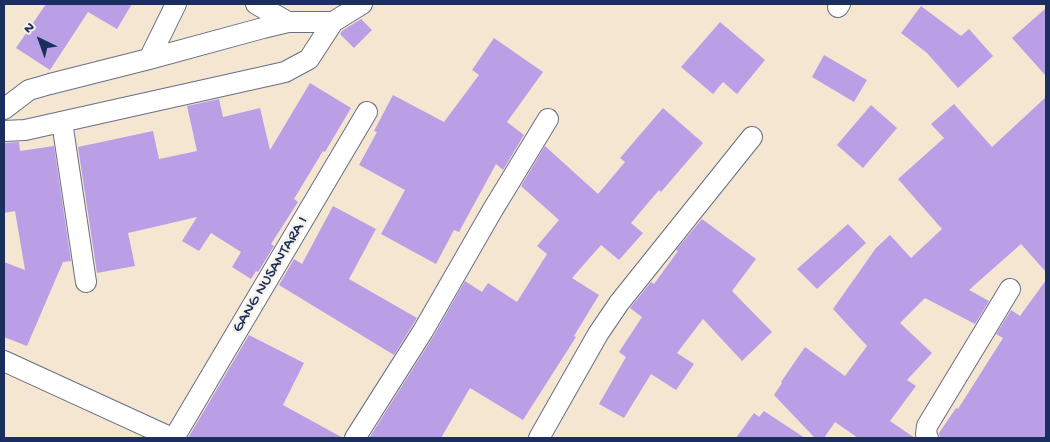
<!DOCTYPE html>
<style>
body{margin:0}
#map{position:relative;width:1050px;height:442px;overflow:hidden;background:#f5e6d2;font-family:"Gochi Hand",sans-serif}
canvas{display:block}
.frame{position:absolute;inset:0;border:5px solid #1b2f5e;pointer-events:none}
.north{position:absolute;left:15px;top:15px;width:50px;height:50px;-webkit-text-stroke:4px #f7f3e8;paint-order:stroke;rotate:318deg;font-size:14px;font-weight:700;line-height:20px;text-align:center;color:#1b2f5e}
.north::after{content:'';display:block;margin:auto;width:18px;height:22px;background:#1b2f5e;clip-path:polygon(50% 0,100% 100%,50% 72%,0 100%)}
</style>
<div id="map">
<canvas width="1050" height="442"></canvas>
<div class="frame"></div>
<div class="north">N</div>
</div>
<script>
const g = document.querySelector('canvas').getContext('2d');
g.lineJoin = 'round';
function fillPath(path, color) { g.fillStyle = color; g.fill(path, 'evenodd'); }
const toPath = rows => new Path2D(rows.map(r => 'M' + r).join(''));
function trace(path, color, width, dash) { g.strokeStyle = color; g.lineWidth = width; g.lineCap = dash ? 'butt' : 'round'; g.setLineDash(dash || []); g.stroke(path); }
function write(font, color, halo, rows, align = 'center') {
  g.font = font + ' "Gochi Hand",sans-serif'; g.lineWidth = 5; g.setLineDash([]); g.textBaseline = 'middle'; g.strokeStyle = halo; g.fillStyle = color; for (const [text, x, y, turn = 0] of rows) {
    g.save(); g.translate(x, y); g.rotate((+turn || 0) * Math.PI / 180); g.textAlign = isNaN(turn) ? turn : align; if (halo) g.strokeText(text, 0, 0); g.fillText(text, 0, 0); g.restore();
  }
}
const building = toPath([
 [46,4,132,4,117,29,88,12,50,70,16,48],
 [921,6,961,36,969,29,993,56,958,88,927,53,901,33],
 [1046,8,1046,76,1012,38],
 [361,19,372,30,354,48,340,34,342,31],
 [720,22,765,60,737,94,723,82,713,94,681,67],
 [494,38,543,72,507,122,524,135,503,170,496,164,459,232,454,230,436,264,381,234,405,190,359,165,377,132,374,131,393,95,444,122,479,75,472,70],
 [824,55,867,80,854,102,812,77],
 [310,83,351,108,325,152,323,151,294,199,298,202,271,244,274,246,258,272,256,271,251,279,232,267,241,252,211,233,199,251,182,241,197,217,128,233,135,266,97,273,78,147,153,131,159,159,197,151,187,106,219,99,223,117,260,108,270,150],
 [1046,97,1046,272,1021,244,969,290,989,301,975,324,925,298,900,323,932,353,907,380,916,386,890,421,915,438,858,438,835,422,824,438,815,438,774,395,782,383,781,382,805,347,845,376,867,346,833,309,876,248,890,235,911,258,942,229,898,179,944,138,931,124,954,104,992,147],
 [871,105,897,128,863,168,837,145],
 [663,108,703,143,661,192,659,190,631,223,643,233,619,260,601,245,572,278,599,295,574,336,576,337,523,420,470,388,441,438,369,438,433,337,465,281,482,292,488,283,517,302,547,254,537,246,559,220,521,186,545,146,598,194,625,162,620,158],
 [19,142,20,151,54,146,71,261,63,262,27,346,4,337,4,262,25,270,15,211,4,213,4,143],
 [333,206,376,229,349,279,417,318,394,355,279,285,294,259,302,264],
 [702,219,756,259,732,291,772,332,742,361,703,319,677,353,694,364,676,390,651,374,624,418,599,404,626,357,619,352,642,317,630,308,651,282,654,284,678,251,676,250],
 [848,224,866,243,817,289,797,269],
 [1046,280,1046,438,940,438,939,433,956,408,958,409,1003,338,996,334,1010,312,1011,310,1020,316],
 [249,335,304,363,283,405,343,438,188,438],
 [764,411,805,438,736,438,754,413,759,417]
]);
const street = toPath([
 [256,4,288,22],
 [838,7,840,4],
 [149,59,176,4],
 [4,109,29,90,50,84,149,59,263,28,288,22,333,22],
 [62,122,86,282],
 [4,131,25,130,285,72,309,59,333,22,362,4],
 [4,361,172,438],
 [174,438,367,112],
 [355,438,423,331,492,211,548,119],
 [539,438,598,334,619,303,752,137],
 [928,438,926,434,927,426,1010,289]
]);
const streetNames = [
 ["GANG NUSANTARA I",271,275,-59]
];
fillPath(building, '#ba9fe6');
trace(street, '#676f87', 22);
trace(street, '#fff', 20);
write('16px', '#1b2f5e', '#f7f3e8', streetNames);
</script>
